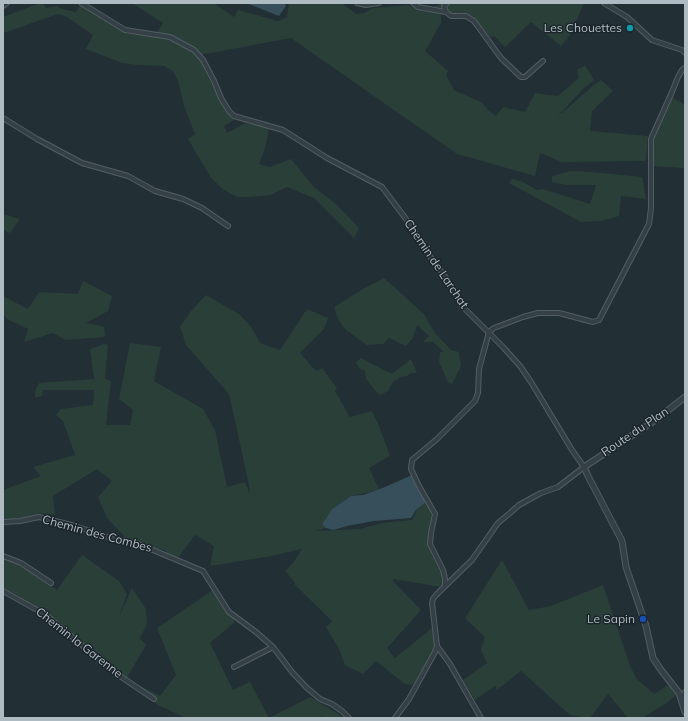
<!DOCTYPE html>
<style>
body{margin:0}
#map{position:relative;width:688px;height:721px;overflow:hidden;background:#222f35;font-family:Mulish,sans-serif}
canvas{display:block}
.frame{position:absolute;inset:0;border:4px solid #afbbc2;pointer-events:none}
</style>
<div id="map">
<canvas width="688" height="721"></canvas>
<div class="frame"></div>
</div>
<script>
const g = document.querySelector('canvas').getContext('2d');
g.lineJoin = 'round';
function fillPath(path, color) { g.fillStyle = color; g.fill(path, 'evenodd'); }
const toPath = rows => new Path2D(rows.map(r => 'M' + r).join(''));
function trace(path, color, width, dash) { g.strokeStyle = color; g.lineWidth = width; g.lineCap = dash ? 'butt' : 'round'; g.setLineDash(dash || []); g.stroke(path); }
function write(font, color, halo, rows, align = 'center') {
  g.font = font + ' Mulish,sans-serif'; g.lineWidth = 3; g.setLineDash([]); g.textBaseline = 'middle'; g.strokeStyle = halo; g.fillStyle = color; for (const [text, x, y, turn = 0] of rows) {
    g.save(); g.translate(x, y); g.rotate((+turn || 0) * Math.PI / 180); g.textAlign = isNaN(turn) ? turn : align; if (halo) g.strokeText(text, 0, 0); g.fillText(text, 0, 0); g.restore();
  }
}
const green = toPath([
 [40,3,43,3,46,8,56,6,62,9,76,12,82,4,125,30,129,34,149,35,157,32,163,23,132,3,214,3,234,17,238,10,278,21,287,17,289,3,342,3,356,14,365,13,373,8,407,5,423,11,442,3,441,23,425,51,448,71,446,75,454,90,481,102,489,111,496,116,503,107,525,112,535,93,558,96,579,78,577,70,585,65,594,80,582,90,562,112,557,114,562,113,593,86,601,80,613,91,592,111,590,131,648,136,646,161,562,162,540,153,535,176,457,154,291,38,205,54,204,53,201,60,206,73,226,111,234,120,224,126,227,133,245,123,269,128,265,148,259,164,270,167,291,159,314,187,336,204,359,228,354,238,314,198,287,187,270,195,250,197,237,197,224,190,211,178,188,139,195,134,184,106,178,81,173,71,164,66,137,65,122,63,86,49,93,35,67,17,58,14,3,33,3,17],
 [450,3,584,3,570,35,561,46,531,22,505,47,494,36,490,37,469,14,458,15,449,13,447,10,448,4],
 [672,97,685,105,685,168,653,166,654,139],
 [571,171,592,172,642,177,646,199,621,196,619,216,601,221,581,222,509,183,512,179,521,181,537,190,543,189,590,204,596,185,567,185,552,182,552,176],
 [3,214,20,219,10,233,3,230],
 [384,278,424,314,435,333,451,350,459,352,461,366,452,384,448,382,439,362,440,352,444,352,433,342,423,342,429,336,417,325,413,338,406,346,389,338,383,344,367,345,346,330,338,319,334,307,363,289],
 [83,281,112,296,108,311,86,323,104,327,105,337,65,340,53,333,24,342,28,329,9,320,3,315,3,296,28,309,39,292,78,294],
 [206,295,239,314,250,325,260,343,280,350,307,309,328,318,324,329,300,353,316,371,322,368,337,388,335,391,350,417,372,411,379,426,390,456,369,468,379,489,366,493,351,496,332,509,322,524,326,528,314,531,360,529,382,523,412,520,417,510,426,502,433,513,428,541,433,556,441,572,442,587,393,579,393,581,421,610,387,648,395,658,432,628,435,639,434,649,413,685,405,684,376,661,363,674,345,665,339,649,326,627,332,621,295,585,295,583,285,571,293,563,302,549,271,556,210,566,214,546,195,535,177,559,163,550,123,538,124,536,107,518,98,497,112,481,97,469,53,496,55,515,40,513,14,520,3,520,3,490,41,476,33,467,75,455,63,421,56,415,61,409,93,405,94,390,43,390,42,396,35,398,35,391,39,383,94,379,90,349,104,344,108,345,105,379,111,381,106,425,130,425,133,410,119,399,130,343,161,347,154,381,203,409,215,430,227,487,245,482,250,494,249,485,229,394,186,345,180,327,191,311],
 [361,358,392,374,411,359,417,373,411,373,407,376,400,377,393,382,388,391,381,395,377,393,366,379,365,371,359,368,356,362],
 [82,555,119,581,127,594,119,617,132,588,146,609,147,624,140,638,146,645,126,679,79,639,16,594,3,588,3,559,14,563,31,572,57,590],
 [502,560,529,610,551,606,603,585,630,666,637,679,654,694,668,685,676,695,668,702,642,718,628,718,608,694,590,718,588,718,570,715,521,671,497,690,495,686,475,700,463,680,487,663,481,650,485,637,465,618],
 [213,590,235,622,210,643,233,690,250,682,269,718,186,718,158,705,141,691,142,687,160,696,176,675,157,628],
 [310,697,345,718,323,718,321,716,318,718,269,718]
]);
const water = toPath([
 [246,3,285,3,286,6,279,16],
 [412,475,426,502,416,510,411,518,374,521,347,526,333,530,326,528,322,524,332,509,351,496,363,495,385,487]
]);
const minor = toPath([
 [81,3,125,30,170,37,194,50,203,60,214,81,221,98,229,111,234,116,283,130,327,158,382,187,409,223,431,258,447,279,462,306,503,347,520,366,531,382,572,450,584,467,558,487,541,493,519,505,510,513,498,523,472,560,436,595,433,599,432,603,437,646,435,652,409,699,395,718],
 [357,3,366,5,379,3],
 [413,3,418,7,446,12],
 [447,3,444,6,446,12,451,16,466,16,474,21,501,58,521,77,525,77,543,61],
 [604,3,627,17,652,40,682,50,685,53],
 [3,6,7,3],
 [3,118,37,139,82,163,128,176,155,191,183,199,202,208,228,226],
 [489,332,494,328,523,317,538,313,559,313,593,322,599,320,649,224,651,208,651,139,672,92,678,77,682,70,685,68],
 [3,522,20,521,39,517,75,526,111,538,141,545,203,571,229,612,256,632,273,647,292,672,306,687,320,699,332,704,342,711,349,718],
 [3,556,21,563,51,583],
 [445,586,445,579,443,570,430,544,431,533,435,514,419,486,411,469,412,460,437,439,475,401,478,393,479,369,489,332],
 [3,591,46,615,114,672,154,699],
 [437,646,450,664,481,718],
 [234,667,273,647],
 [682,698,685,692]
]);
const tertiary = toPath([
 [685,397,657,419,584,467,588,476,622,541,626,567,646,626,653,658,661,670,679,693,685,712]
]);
const markers = [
 [630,28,4,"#0f9aa8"],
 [643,619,4,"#1a4fb4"]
];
const poiNames = [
 ["Les Chouettes",622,28],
 ["Le Sapin",635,619]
];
const streetNames = [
 ["Chemin de Larchat",436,264,56],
 ["Route du Plan",635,432,-34],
 ["Chemin des Combes",97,534,15],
 ["Chemin la Garenne",79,643,38]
];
fillPath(green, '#2b3f39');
fillPath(water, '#374f5b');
trace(minor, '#525e63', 6);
trace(tertiary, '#525e63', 7);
trace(minor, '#354046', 4);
trace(tertiary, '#354046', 5);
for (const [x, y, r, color] of markers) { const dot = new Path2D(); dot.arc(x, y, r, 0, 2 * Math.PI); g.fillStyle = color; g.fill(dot); trace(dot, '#1b252a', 1.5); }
write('12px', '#afbbc2', '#1b252a', poiNames, 'right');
write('12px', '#afbbc2', '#1b252a', streetNames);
</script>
